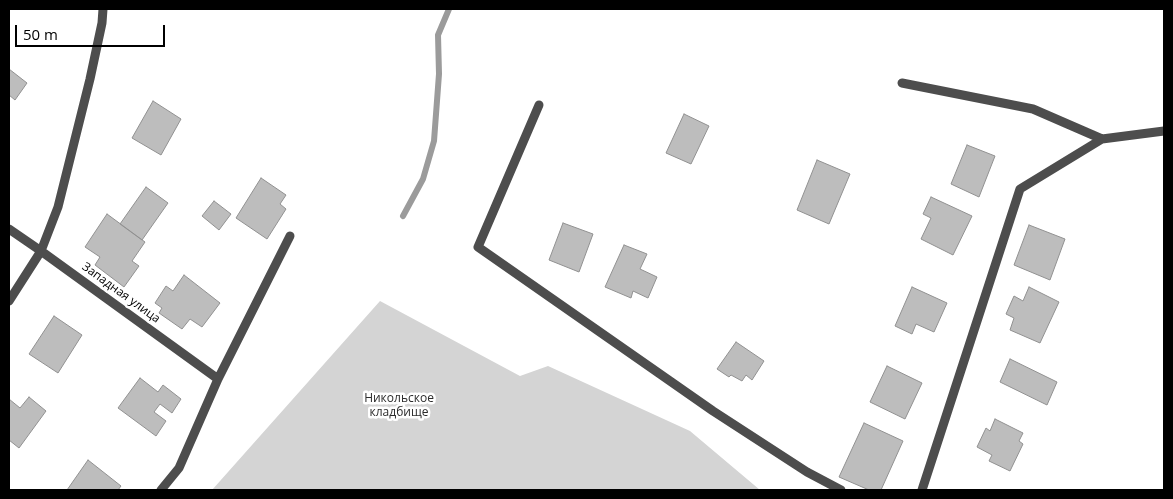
<!DOCTYPE html>
<meta charset="utf-8">
<style>
body{margin:0}
#map{position:relative;width:1173px;height:499px;overflow:hidden;background:#fff;font-family:"Open Sans",sans-serif}
canvas{display:block}
.frame{position:absolute;inset:0;border:10px solid #000;pointer-events:none}
.scale{position:absolute;left:15px;top:25px;width:150px;height:22px;box-sizing:border-box;border:2px solid #000;border-top:0;padding-left:6px;font-size:15px;line-height:18px;white-space:nowrap;color:#000;-webkit-text-stroke:4px #fff;paint-order:stroke}
</style>
<div id="map">
<canvas width="1173" height="499"></canvas>
<div class="frame"></div>
<div class="scale">50 m</div>
</div>
<script>
const g = document.querySelector('canvas').getContext('2d');
g.lineJoin = 'round';
function fillPath(path, color) { g.fillStyle = color; g.fill(path, 'evenodd'); }
const toPath = rows => new Path2D(rows.map(r => 'M' + r).join(''));
function trace(path, color, width, dash) { g.strokeStyle = color; g.lineWidth = width; g.lineCap = dash ? 'butt' : 'round'; g.setLineDash(dash || []); g.stroke(path); }
function write(font, color, halo, rows, align = 'center') {
  g.font = font + ' "Open Sans",sans-serif'; g.lineWidth = 5; g.setLineDash([]); g.textBaseline = 'middle'; g.strokeStyle = halo; g.fillStyle = color; for (const [text, x, y, turn = 0] of rows) {
    g.save(); g.translate(x, y); g.rotate((+turn || 0) * Math.PI / 180); g.textAlign = isNaN(turn) ? turn : align; if (halo) g.strokeText(text, 0, 0); g.fillText(text, 0, 0); g.restore();
  }
}
const green = toPath([
 [380,301,520,376,548,366,690,431,760,490,212,490]
]);
const stream = toPath([
 [403,216,423,179,434,141,439,74,438,35,449,9]
]);
const building = toPath([
 [9,69,27,83,15,100,9,95,9,69],
 [153,101,181,119,161,155,132,138,153,101],
 [684,114,709,126,691,164,666,153,684,114],
 [967,145,995,156,979,197,951,184,967,145],
 [817,160,850,174,829,224,797,210,817,160],
 [261,178,286,195,280,204,286,209,267,239,236,218,261,178],
 [146,187,168,203,142,240,120,224,146,187],
 [931,197,972,216,953,255,921,239,931,218,923,214,931,197],
 [214,201,231,214,219,230,202,216,214,201],
 [107,214,145,242,132,261,139,266,124,287,95,265,100,257,85,247,107,214],
 [563,223,593,234,579,272,549,260,563,223],
 [1029,225,1065,239,1050,280,1014,265,1029,225],
 [624,245,647,254,640,269,657,277,648,298,633,291,631,298,605,287,624,245],
 [184,275,220,303,202,327,190,319,182,329,159,313,162,308,155,303,166,286,173,291,184,275],
 [912,287,947,303,934,332,916,324,912,334,895,326,912,287],
 [1029,287,1059,302,1040,343,1010,330,1014,318,1006,314,1014,296,1023,301,1029,287],
 [54,316,82,335,58,373,29,354,54,316],
 [736,342,764,361,752,380,746,375,742,381,731,375,729,377,717,369,736,342],
 [1010,359,1057,382,1047,405,1000,382,1010,359],
 [887,366,922,383,905,419,870,402,887,366],
 [140,378,158,392,163,385,181,399,172,413,160,404,154,412,166,421,156,436,118,408,140,378],
 [29,397,46,411,19,448,9,440,9,399,20,408,29,397],
 [995,419,1023,433,1019,441,1023,444,1010,471,989,461,992,455,977,447,986,428,990,431,995,419],
 [864,423,903,441,881,490,869,490,839,477,864,423],
 [88,460,121,486,118,490,67,490,88,460]
]);
const minor = toPath([
 [902,83,1033,109,1102,139],
 [539,105,478,247,713,411,807,472,841,490],
 [9,229,41,251,218,379],
 [9,301,41,251,58,207,90,79,102,23,103,9],
 [161,490,179,468,218,379,290,236],
 [922,490,1020,189,1102,139,1164,131]
]);
const streetNames = [
 ["Западная улица",121,293,36]
];
const parkNames = [
 ["Никольское",399,399],
 ["кладбище",399,413]
];
fillPath(green, '#d4d4d4');
trace(stream, '#9b9b9b', 6);
fillPath(building, '#bdbdbd');
trace(building, '#919191', 1);
trace(minor, '#4d4d4d', 9);
write('12px', '#000', '#fff', streetNames);
write('12px', '#2b2b2b', '#fff', parkNames);
</script>
